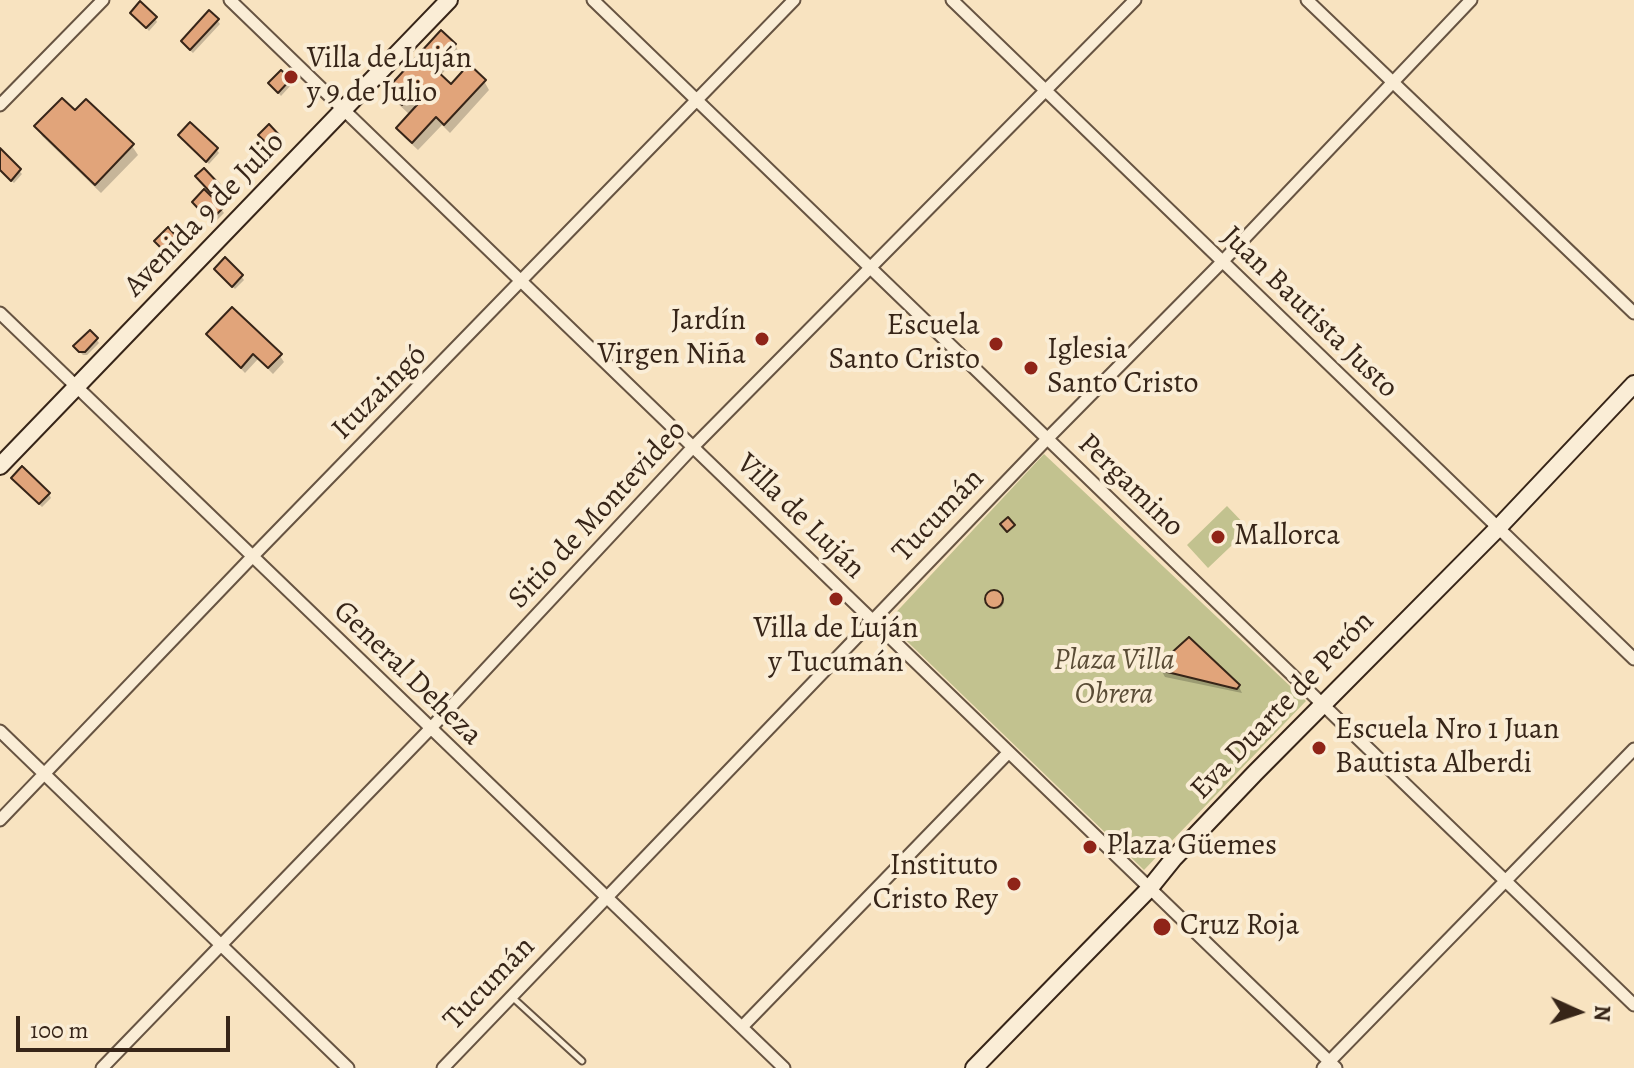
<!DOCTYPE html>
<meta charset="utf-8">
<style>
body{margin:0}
#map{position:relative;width:1634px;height:1068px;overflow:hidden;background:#f8e3c0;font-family:Alegreya,serif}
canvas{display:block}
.north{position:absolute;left:1538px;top:972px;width:80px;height:80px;-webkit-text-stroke:6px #faedd6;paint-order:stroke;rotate:93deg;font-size:22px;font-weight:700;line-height:32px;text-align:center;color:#372518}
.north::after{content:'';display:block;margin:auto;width:28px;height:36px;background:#372518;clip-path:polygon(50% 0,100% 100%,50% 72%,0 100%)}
.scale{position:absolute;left:16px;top:1016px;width:214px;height:36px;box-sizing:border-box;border:4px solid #372518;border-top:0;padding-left:10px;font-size:24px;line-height:28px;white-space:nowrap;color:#372518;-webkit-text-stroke:6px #faedd6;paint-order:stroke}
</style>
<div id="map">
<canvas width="1634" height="1068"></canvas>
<div class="north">N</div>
<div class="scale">100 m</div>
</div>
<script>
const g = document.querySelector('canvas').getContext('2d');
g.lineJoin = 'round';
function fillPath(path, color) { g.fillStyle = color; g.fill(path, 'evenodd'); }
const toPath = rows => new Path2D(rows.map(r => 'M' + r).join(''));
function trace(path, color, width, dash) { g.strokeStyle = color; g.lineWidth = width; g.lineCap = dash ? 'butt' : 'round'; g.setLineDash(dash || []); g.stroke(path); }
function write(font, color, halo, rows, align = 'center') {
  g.font = font + ' Alegreya,serif'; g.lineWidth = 8; g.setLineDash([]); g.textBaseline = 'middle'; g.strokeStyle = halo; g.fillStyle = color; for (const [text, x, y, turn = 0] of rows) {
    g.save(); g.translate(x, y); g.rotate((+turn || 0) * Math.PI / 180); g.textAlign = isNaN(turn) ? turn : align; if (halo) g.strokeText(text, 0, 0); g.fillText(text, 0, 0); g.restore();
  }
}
const green = toPath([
 [1044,454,1306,701,1144,870,887,622],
 [1227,506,1249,529,1208,568,1187,545]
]);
const shadow = toPath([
 [132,13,155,18,157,22,149,31],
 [217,20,220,24,193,53,185,46,183,42],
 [455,45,460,54,440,76,451,87,484,81,489,90,450,133,442,125,418,150,404,137,398,128,410,115,394,100,388,91],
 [281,72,292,84,281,96,273,87],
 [87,101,132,146,138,155,101,193,42,136,37,127,75,113],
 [183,139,216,149,219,153,209,164],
 [263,139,281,139,283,143,275,151],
 [0,151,22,174,14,183,0,170],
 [199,180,219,186,221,190,215,196],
 [196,206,221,209,224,213,214,223],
 [175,238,177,242,166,252,159,245],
 [218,273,241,276,244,280,235,289],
 [208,334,280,356,284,362,273,374,258,359,245,373],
 [96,339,99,343,87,355,83,355,78,350],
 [16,482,49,494,51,498,42,507],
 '988 601a8 8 0 1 1 16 0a8 8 0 1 1-16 0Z',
 [1161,670,1239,687,1242,693,1165,677]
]);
const building = toPath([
 [140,1,157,17,146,28,130,13,140,1],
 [209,10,219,19,190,50,181,41,209,10],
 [441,30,456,44,434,68,451,84,469,64,486,80,444,125,436,117,412,143,396,128,426,95,418,88,402,105,386,90,441,30],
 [281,70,291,79,278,93,268,83,281,70],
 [62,98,75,110,86,99,134,144,95,185,34,126,62,98],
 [190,122,218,148,206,162,178,135,190,122],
 [269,124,282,138,272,148,258,135,269,124],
 [0,148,21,169,11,181,0,170,0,148],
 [204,168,220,185,211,193,195,176,204,168],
 [204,189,223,208,210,221,192,202,204,189],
 [168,227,177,237,163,250,154,241,168,227],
 [225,257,243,275,232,287,214,269,225,257],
 [232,307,282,354,268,368,253,354,241,368,206,334,232,307],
 [90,330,98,338,85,352,79,352,73,346,90,330],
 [22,466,50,493,39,504,11,478,22,466],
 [1008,517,1015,525,1007,532,1000,524,1008,517],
 '985 599a9 9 0 1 1 18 0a9 9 0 1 1-18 0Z',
 [1189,637,1240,685,1237,689,1159,670,1158,665,1189,637]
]);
const lane = toPath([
 [512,997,582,1061]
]);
const street = toPath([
 [230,0,1336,1068],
 [593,0,1634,1005],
 [952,0,1634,659],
 [1307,0,1634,313],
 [0,105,103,0],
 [0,313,784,1068],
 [0,731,348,1068],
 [0,820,251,558,794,0],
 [742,1027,1008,753],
 [102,1068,430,729,693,447,1135,0],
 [443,1068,1047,439,1221,263,1471,0],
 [1323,1068,1634,749]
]);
const secondary = toPath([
 [0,466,449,0],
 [974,1068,1149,889,1174,858,1255,773,1498,528,1634,384]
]);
const markers = [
 [291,77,8,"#8f2418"],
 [762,339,8,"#8f2418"],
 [996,344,8,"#8f2418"],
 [1031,368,8,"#8f2418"],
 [1218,537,8,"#8f2418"],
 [836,599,8,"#8f2418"],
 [1319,748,8,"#8f2418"],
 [1090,847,8,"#8f2418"],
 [1014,884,8,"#8f2418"],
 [1162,927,10,"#8f2418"]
];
const poiNames = [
 ["Villa de Luján",307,60],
 ["y 9 de Julio",307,94],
 ["Jardín",746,322,"right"],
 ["Virgen Niña",746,356,"right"],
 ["Escuela",980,327,"right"],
 ["Santo Cristo",980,361,"right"],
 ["Iglesia",1047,351],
 ["Santo Cristo",1047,385],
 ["Mallorca",1234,537],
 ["Villa de Luján",836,630,"center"],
 ["y Tucumán",836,664,"center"],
 ["Escuela Nro 1 Juan",1335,731],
 ["Bautista Alberdi",1335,765],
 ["Plaza Güemes",1106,847],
 ["Instituto",998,867,"right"],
 ["Cristo Rey",998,901,"right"],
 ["Cruz Roja",1180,927]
];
const streetNames = [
 ["Avenida 9 de Julio",205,215,-46],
 ["Juan Bautista Justo",1309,313,44],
 ["Ituzaingó",380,393,-45],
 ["Pergamino",1130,486,44],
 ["Sitio de Montevideo",598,515,-47],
 ["Tucumán",939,516,-46],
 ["Villa de Luján",800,517,44],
 ["General Deheza",407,674,44],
 ["Eva Duarte de Perón",1283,706,-46],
 ["Tucumán",490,984,-46]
];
const parkNames = [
 ["Plaza Villa",1114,662],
 ["Obrera",1114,696]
];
fillPath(green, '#c2c28f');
fillPath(shadow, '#0003');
fillPath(building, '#e1a47a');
trace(building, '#372518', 2);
trace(lane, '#675442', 9);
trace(street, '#675442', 15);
trace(secondary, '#372518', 20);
trace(lane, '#faedd6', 5);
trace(street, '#faedd6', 11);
trace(secondary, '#faedd6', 16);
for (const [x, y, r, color] of markers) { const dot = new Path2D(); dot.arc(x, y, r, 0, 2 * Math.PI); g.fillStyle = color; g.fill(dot); trace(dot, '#faedd6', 3); }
write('30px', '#372518', '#faedd6', poiNames, 'left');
write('30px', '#372518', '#faedd6', streetNames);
write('italic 30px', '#5a4c36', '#faedd6', parkNames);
</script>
